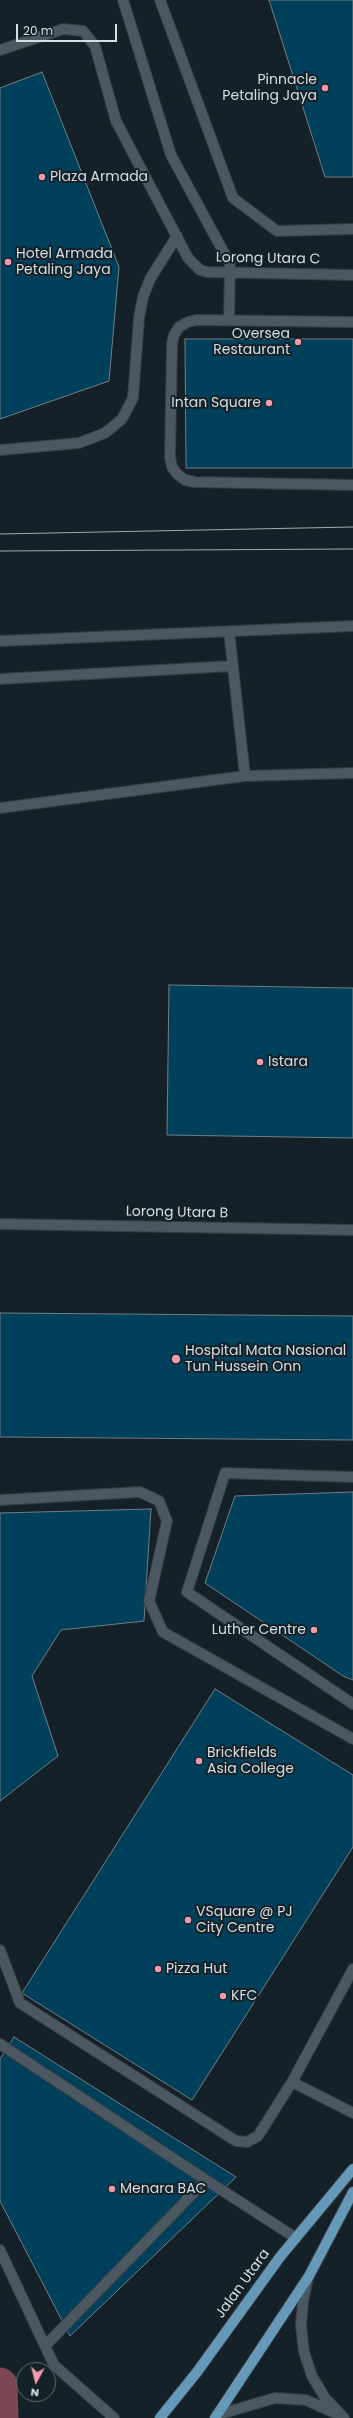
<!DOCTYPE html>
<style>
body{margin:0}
#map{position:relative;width:353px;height:2418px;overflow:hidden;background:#152128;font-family:Poppins,sans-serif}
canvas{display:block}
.north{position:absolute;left:16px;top:2362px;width:40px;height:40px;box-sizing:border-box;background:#152128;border:1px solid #626d72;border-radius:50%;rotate:187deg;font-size:11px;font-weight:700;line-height:16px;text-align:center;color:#d6dee2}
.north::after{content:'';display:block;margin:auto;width:14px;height:18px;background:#f29aad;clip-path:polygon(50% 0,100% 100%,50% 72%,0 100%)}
.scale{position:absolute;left:16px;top:24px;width:101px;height:18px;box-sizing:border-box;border:2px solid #d6dee2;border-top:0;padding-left:5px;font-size:12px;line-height:14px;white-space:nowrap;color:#d6dee2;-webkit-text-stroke:3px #152128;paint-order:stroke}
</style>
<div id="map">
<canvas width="353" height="2418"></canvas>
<div class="north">N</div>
<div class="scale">20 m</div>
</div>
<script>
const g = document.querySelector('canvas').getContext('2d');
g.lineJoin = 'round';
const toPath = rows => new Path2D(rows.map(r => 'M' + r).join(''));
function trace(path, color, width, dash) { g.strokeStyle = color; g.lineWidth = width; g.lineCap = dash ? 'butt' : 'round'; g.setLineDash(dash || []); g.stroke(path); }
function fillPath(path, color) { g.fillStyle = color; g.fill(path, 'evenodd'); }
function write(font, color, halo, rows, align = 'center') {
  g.font = font + ' Poppins,sans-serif'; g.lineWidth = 4; g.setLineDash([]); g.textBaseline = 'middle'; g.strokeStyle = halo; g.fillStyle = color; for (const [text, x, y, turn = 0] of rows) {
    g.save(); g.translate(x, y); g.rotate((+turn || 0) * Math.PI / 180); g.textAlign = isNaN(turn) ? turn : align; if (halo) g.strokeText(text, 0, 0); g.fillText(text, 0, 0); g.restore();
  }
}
const canal = toPath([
 [0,2385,1,2418]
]);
const building = toPath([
 [269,0,353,0,353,177,325,177,269,0],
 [42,72,119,267,109,381,0,419,0,88,42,72],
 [185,339,353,339,353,468,186,468,185,339],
 [169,985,353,988,353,1138,167,1135,169,985],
 [0,1313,353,1316,353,1440,0,1437,0,1313],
 [353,1492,353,1680,343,1676,205,1583,235,1496,353,1492],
 [151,1509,144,1621,61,1630,32,1676,58,1756,0,1801,0,1513,151,1509],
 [215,1689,353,1775,353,1847,192,2100,22,1993,215,1689],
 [14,2037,236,2177,70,2336,0,2201,0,2059,14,2037]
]);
const minor = toPath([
 [123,0,171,155,230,264,229,320],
 [160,0,233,198,277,231,353,229],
 [0,50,63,29,83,31,95,46,116,121,188,258,200,270,207,272,353,275],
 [353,322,197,320,188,322,179,327,174,335,172,344,170,457,172,467,177,474,185,480,195,482,353,485],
 [0,450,79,443,105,433,122,419,133,398,139,318,143,297,150,279,177,236],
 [229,631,245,776],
 [0,641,353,626],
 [0,679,232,666],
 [0,808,245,776,353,773],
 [0,1224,353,1230],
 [353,1477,225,1473,187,1592,353,1704],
 [0,1500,140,1492,159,1501,167,1521,149,1601,163,1632,353,1739],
 [0,1950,20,2003,236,2141,247,2142,258,2136,292,2082,353,1969],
 [0,2044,206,2180],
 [292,2082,353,2113],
 [0,2250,45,2346],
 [308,2278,303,2301,301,2326,304,2352,312,2376,325,2398,344,2418],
 [217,2415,275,2398,306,2400,337,2414],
 [114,2418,54,2365,45,2346,206,2180,296,2238]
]);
const major = toPath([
 [160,2418,197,2372,280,2257,353,2169],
 [215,2418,309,2276,353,2192]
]);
const tram = toPath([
 [0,534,353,527],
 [0,551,353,549]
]);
const markers = [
 [325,88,4,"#f29aad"],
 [42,177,4,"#f29aad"],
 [8,262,4,"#f29aad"],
 [298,342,4,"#f29aad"],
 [269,403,4,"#f29aad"],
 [260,1062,4,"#f29aad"],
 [176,1359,5,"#f29aad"],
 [314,1630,4,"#f29aad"],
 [199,1761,4,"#f29aad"],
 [188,1920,4,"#f29aad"],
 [158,1969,4,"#f29aad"],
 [223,1996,4,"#f29aad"],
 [112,2189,4,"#f29aad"]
];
const poiNames = [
 ["Pinnacle",317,80,"right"],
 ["Petaling Jaya",317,96,"right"],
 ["Plaza Armada",50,177],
 ["Hotel Armada",16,254],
 ["Petaling Jaya",16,270],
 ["Oversea",290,334,"right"],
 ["Restaurant",290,350,"right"],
 ["Intan Square",261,403,"right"],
 ["Istara",268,1062],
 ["Hospital Mata Nasional",185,1351],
 ["Tun Hussein Onn",185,1367],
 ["Luther Centre",306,1630,"right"],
 ["Brickfields",207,1753],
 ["Asia College",207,1769],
 ["VSquare @ PJ",196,1912],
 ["City Centre",196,1928],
 ["Pizza Hut",166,1969],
 ["KFC",231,1996],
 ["Menara BAC",120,2189]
];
const streetNames = [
 ["Lorong Utara C",268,259,1],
 ["Lorong Utara B",177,1213,1],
 ["Jalan Utara",243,2284,-54]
];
trace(canal, '#7c4752', 35);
fillPath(building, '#01405b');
trace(building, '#707f87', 1);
trace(minor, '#353d42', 12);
trace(major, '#353d42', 12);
trace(minor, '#4b5861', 10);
trace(major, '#6599b7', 10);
trace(tram, '#a2abb0', 1);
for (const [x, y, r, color] of markers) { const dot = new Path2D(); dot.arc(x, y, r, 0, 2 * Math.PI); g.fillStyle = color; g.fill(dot); trace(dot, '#152128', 1.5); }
write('14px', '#d6dee2', '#152128', poiNames, 'left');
write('14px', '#d6dee2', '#152128', streetNames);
</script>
